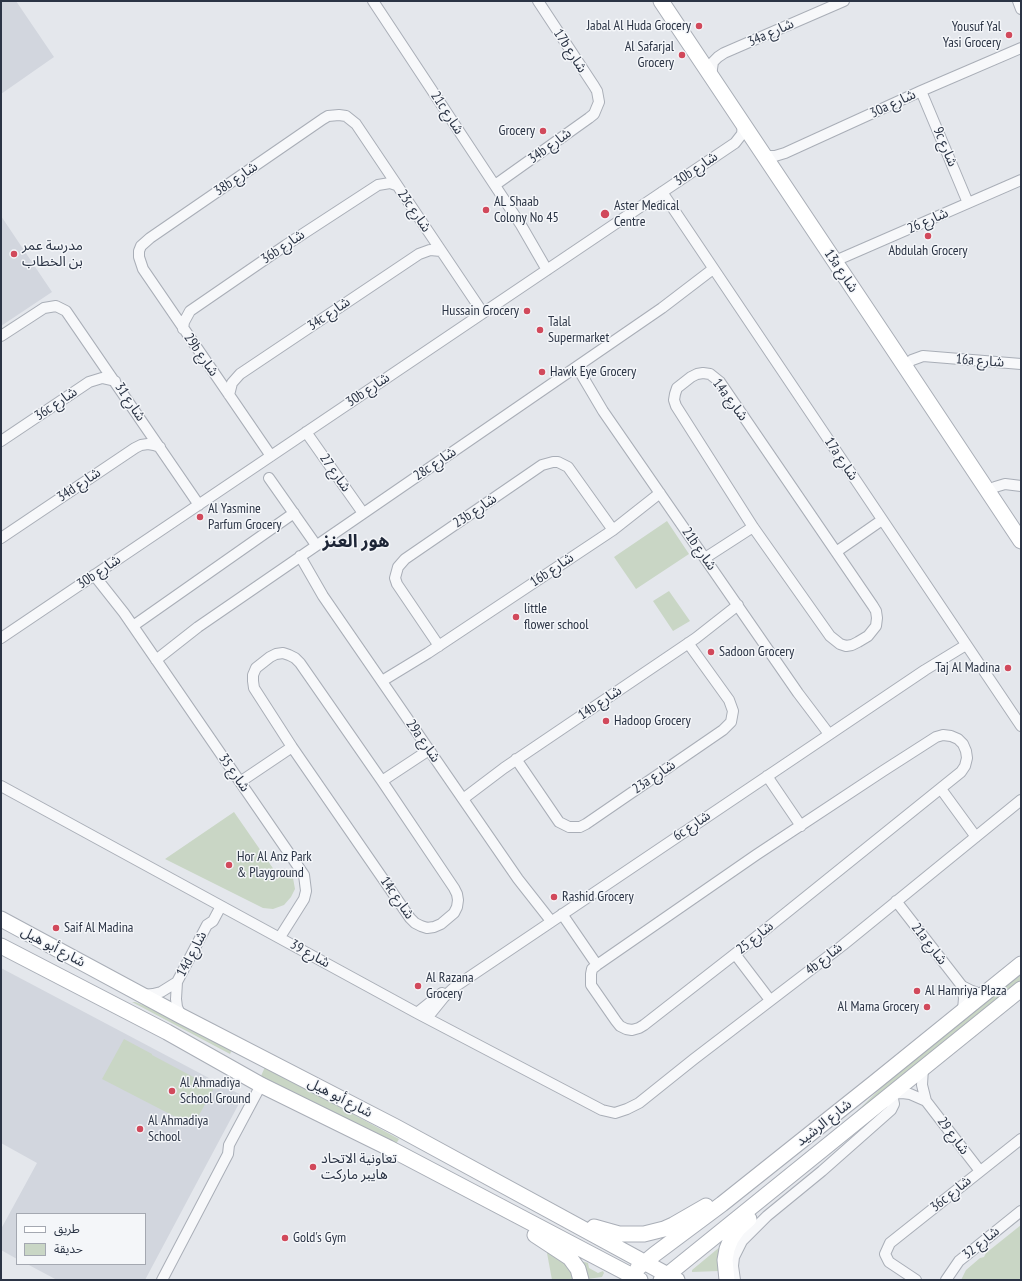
<!DOCTYPE html>
<meta charset="utf-8">
<style>
body{margin:0}
#map{position:relative;width:1022px;height:1281px;overflow:hidden;background:#e4e7ec;font-family:"PT Sans Narrow","Noto Sans Arabic",sans-serif}
canvas{display:block}
.frame{position:absolute;inset:0;border:2px solid #2b3445;pointer-events:none}
.legend{position:absolute;left:16px;top:1213px;width:130px;height:52px;box-sizing:border-box;background:#f4f6f9;border:1px solid #a4a8b1;margin:0;padding:5px 7px;list-style:none;font-size:12px;color:#2b3445}
.legend li{display:flex;align-items:center;gap:8px;height:20px}
.legend b{width:20px;border:1px solid #a4a8b1}
</style>
<div id="map">
<canvas width="1022" height="1281"></canvas>
<div class="frame"></div>
<ul class="legend">
<li><b style="height:5px;background:#fff"></b>طريق</li>
<li><b style="height:11px;background:#c9d6c5"></b>حديقة</li>
</ul>
</div>
<script>
const g = document.querySelector('canvas').getContext('2d');
g.lineJoin = 'round';
function fillPath(path, color) { g.fillStyle = color; g.fill(path, 'evenodd'); }
const toPath = rows => new Path2D(rows.map(r => 'M' + r).join(''));
function trace(path, color, width, dash) { g.strokeStyle = color; g.lineWidth = width; g.lineCap = dash ? 'butt' : 'round'; g.setLineDash(dash || []); g.stroke(path); }
function write(font, color, halo, rows, align = 'center') {
  g.font = font + ' "PT Sans Narrow","Noto Sans Arabic",sans-serif'; g.lineWidth = 3; g.setLineDash([]); g.textBaseline = 'middle'; g.strokeStyle = halo; g.fillStyle = color; for (const [text, x, y, turn = 0] of rows) {
    g.save(); g.translate(x, y); g.rotate((+turn || 0) * Math.PI / 180); g.textAlign = isNaN(turn) ? turn : align; if (halo) g.strokeText(text, 0, 0); g.fillText(text, 0, 0); g.restore();
  }
}
const built = toPath([
 [1,1,16,1,54,57,1,94],
 [1,216,52,292,1,326],
 [1,968,243,1096,145,1280,57,1280,27,1264,145,1264,145,1214,17,1214,17,1259,1,1250,1,1229,37,1163,1,1143]
]);
const green = toPath([
 [667,521,689,554,636,589,614,557],
 [669,591,690,621,673,631,653,601],
 [234,812,279,877,293,878,295,889,291,897,284,905,273,909,263,908,165,859],
 [1019,974,1021,977,1021,982,848,1120,886,1083],
 [132,1002,135,1002,161,1012,232,1050,230,1054],
 [124,1039,152,1054,152,1055,214,1088,193,1126,102,1079],
 [265,1067,399,1139,396,1144,360,1129,261,1076],
 [1021,1225,1021,1280,961,1280,966,1270,980,1258,984,1257,986,1253],
 [721,1246,720,1271,692,1272,692,1270],
 [549,1250,565,1261,575,1280,552,1280,547,1253],
 [581,1261,588,1263,589,1268,598,1273,603,1271,604,1273,602,1277,587,1279]
]);
const street = toPath([
 [373,1,521,225,547,270],
 [1018,1,1021,9],
 [711,76,713,62,718,57,724,53,844,1],
 [921,91,968,203],
 [765,156,775,156,785,153,921,91,1021,48],
 [495,185,589,118,594,114,599,102,597,91,594,86,538,1],
 [662,192,1021,726],
 [835,261,1021,180],
 [183,329,184,322,190,311,286,245,378,185,390,183,396,185],
 [1,336,44,308,56,306,66,311,199,505],
 [904,366,912,360,923,356,1021,364],
 [577,367,603,411,798,693,829,734],
 [703,373,710,374,720,382,873,606,876,611,877,618,876,626,868,636,858,642,852,645,846,646,840,644,830,636,753,527,676,406,674,400,675,394,677,388,691,377,697,374,703,373],
 [229,395,232,383,240,374,419,254,430,250,441,251],
 [306,432,363,513],
 [1,441,89,382,102,378,115,381],
 [271,456,143,269,139,257,139,251,141,246,150,238,323,119,328,116,339,115,346,116,356,124,483,313],
 [269,478,316,545],
 [987,491,995,487,1005,484,1021,486],
 [1,538,135,448,141,445,148,444,154,445,160,447],
 [836,552,882,520],
 [300,556,323,596,518,879,551,921],
 [705,558,753,527],
 [94,575,124,613,304,875,306,891,304,899,280,937],
 [133,626,294,513],
 [1,638,735,143,742,134,743,124],
 [439,646,397,584,395,578,398,567,405,559,542,465,553,462,558,462,568,467,613,530],
 [283,653,289,655,295,658,300,663,382,781,454,888,457,894,458,900,457,907,454,913,441,924,434,927,427,928,421,926,415,923,410,918,292,747,254,688,253,681,253,675,256,668,270,657,276,654,283,653],
 [156,660,198,627,662,308,713,269],
 [382,681,428,653,613,530,660,493],
 [943,735,951,736,958,739,963,744,966,751,967,758,965,766,961,772,735,954,644,1025,639,1028,632,1030,626,1029,620,1026,616,1021,591,985,591,974,592,969,597,965,756,855,883,771,936,737,943,735],
 [516,759,559,822,569,827,580,827,586,824,723,730,731,722,733,711,729,700,688,643],
 [767,776,801,826],
 [382,781,429,750],
 [240,782,292,747],
 [1,786,417,1013,602,1110,615,1113,627,1109,639,1103,694,1059,843,945,1021,800],
 [941,789,976,837],
 [463,799,504,768,696,638,738,605],
 [896,901,962,986,972,991,983,995],
 [562,914,597,965],
 [735,954,770,1000],
 [962,986,964,998,963,1010],
 [143,995,153,994,161,992,177,982],
 [417,1013,442,993],
 [181,1016,177,1007,176,999,177,982,207,925,213,921,221,906],
 [427,1018,444,997,456,986,925,670,966,645],
 [923,1068,922,1085,926,1101,980,1171],
 [162,1280,228,1154,229,1145,261,1085],
 [735,1280,733,1266,734,1257,742,1241,767,1216,822,1171,891,1110,894,1104,892,1094,902,1093,910,1094,926,1101],
 [916,1280,889,1262,885,1254,890,1243,1021,1139],
 [946,1280,959,1261,1021,1211]
]);
const secondary = toPath([
 [661,1,888,341,1021,541],
 [1,919,181,1016,396,1127,677,1280],
 [1,946,167,1032,261,1085,389,1148,640,1280],
 [594,1227,619,1234,644,1234,664,1229,673,1225,706,1206],
 [535,1235,570,1258,578,1269,581,1280],
 [638,1268,655,1254,722,1204,874,1083,1021,964],
 [661,1280,1021,989],
 [727,1280,725,1260,727,1249,731,1239,738,1229,749,1219]
]);
const markers = [
 [699,26,4,"#d1495b"],
 [1009,35,4,"#d1495b"],
 [682,55,4,"#d1495b"],
 [543,131,4,"#d1495b"],
 [486,210,4,"#d1495b"],
 [605,214,5,"#d1495b"],
 [928,236,4,"#d1495b"],
 [14,254,4,"#d1495b"],
 [527,311,4,"#d1495b"],
 [540,330,4,"#d1495b"],
 [542,372,4,"#d1495b"],
 [200,517,4,"#d1495b"],
 [516,617,4,"#d1495b"],
 [711,652,4,"#d1495b"],
 [1008,668,4,"#d1495b"],
 [606,721,4,"#d1495b"],
 [229,865,4,"#d1495b"],
 [554,897,4,"#d1495b"],
 [56,928,4,"#d1495b"],
 [418,986,4,"#d1495b"],
 [917,991,4,"#d1495b"],
 [927,1007,4,"#d1495b"],
 [172,1091,4,"#d1495b"],
 [140,1129,4,"#d1495b"],
 [313,1167,4,"#d1495b"],
 [285,1238,4,"#d1495b"]
];
const poiNames = [
 ["Jabal Al Huda Grocery",691,26,"right"],
 ["Yousuf Yal",1001,27,"right"],
 ["Yasi Grocery",1001,43,"right"],
 ["Al Safarjal",674,47,"right"],
 ["Grocery",674,63,"right"],
 ["Grocery",535,131,"right"],
 ["AL Shaab",494,202],
 ["Colony No 45",494,218],
 ["Aster Medical",614,206],
 ["Centre",614,222],
 ["مدرسة عمر",22,246],
 ["بن الخطاب",22,262],
 ["Abdulah Grocery",928,251,"center"],
 ["Hussain Grocery",519,311,"right"],
 ["Talal",548,322],
 ["Supermarket",548,338],
 ["Hawk Eye Grocery",550,372],
 ["Al Yasmine",208,509],
 ["Parfum Grocery",208,525],
 ["little",524,609],
 ["flower school",524,625],
 ["Sadoon Grocery",719,652],
 ["Taj Al Madina",1000,668,"right"],
 ["Hadoop Grocery",614,721],
 ["Hor Al Anz Park",237,857],
 ["& Playground",237,873],
 ["Rashid Grocery",562,897],
 ["Saif Al Madina",64,928],
 ["Al Razana",426,978],
 ["Grocery",426,994],
 ["Al Hamriya Plaza",925,991],
 ["Al Mama Grocery",919,1007,"right"],
 ["Al Ahmadiya",180,1083],
 ["School Ground",180,1099],
 ["Al Ahmadiya",148,1121],
 ["School",148,1137],
 ["تعاونية الاتحاد",321,1159],
 ["هايبر ماركت",321,1175],
 ["Gold's Gym",293,1238]
];
const streetNames = [
 ["34a شارع",771,33,-24],
 ["17b شارع",570,51,57],
 ["30a شارع",893,104,-25],
 ["21c شارع",447,113,57],
 ["34b شارع",550,146,-36],
 ["9c شارع",945,147,67],
 ["30b شارع",696,169,-34],
 ["38b شارع",236,179,-34],
 ["23c شارع",414,211,56],
 ["شارع 26",928,221,-24],
 ["36b شارع",283,247,-34],
 ["13a شارع",841,271,56],
 ["34c شارع",329,314,-34],
 ["29b شارع",201,355,55],
 ["16a شارع",980,361,4],
 ["30b شارع",368,390,-34],
 ["14a شارع",730,400,53],
 ["شارع 31",130,402,56],
 ["36c شارع",56,404,-34],
 ["17a شارع",841,459,56],
 ["28c شارع",435,464,-34],
 ["شارع 27",335,473,55],
 ["34d شارع",79,485,-34],
 ["23b شارع",475,511,-34],
 ["21b شارع",699,549,55],
 ["16b شارع",552,570,-34],
 ["30b شارع",99,572,-34],
 ["14b شارع",600,703,-34],
 ["29a شارع",423,741,55],
 ["شارع 35",234,773,55],
 ["23a شارع",654,777,-34],
 ["6c شارع",692,826,-34],
 ["14c شارع",397,898,55],
 ["شارع 25",755,938,-39],
 ["21a شارع",929,944,52],
 ["شارع أبو هيل",53,947,28],
 ["14d شارع",192,954,-62],
 ["شارع 39",310,954,29],
 ["4b شارع",824,959,-38],
 ["شارع أبو هيل",340,1098,27],
 ["شارع الرشيد",824,1123,-38],
 ["شارع 29",953,1136,53],
 ["36c شارع",951,1194,-39],
 ["شارع 32",981,1243,-39]
];
const districtNames = [
 ["هور العنز",356,542]
];
fillPath(built, '#d2d6de');
fillPath(green, '#c9d6c5');
trace(street, '#a9aeb7', 12);
trace(secondary, '#a9aeb7', 17);
trace(street, '#f7f8fa', 10);
trace(secondary, '#fff', 15);
for (const [x, y, r, color] of markers) { const dot = new Path2D(); dot.arc(x, y, r, 0, 2 * Math.PI); g.fillStyle = color; g.fill(dot); trace(dot, '#f4f6f9', 1.5); }
write('14px', '#2b3445', '#f4f6f9', poiNames, 'left');
write('14px', '#2b3445', '#f4f6f9', streetNames);
write('bold 18px', '#1d2536', '#f4f6f9', districtNames);
</script>
